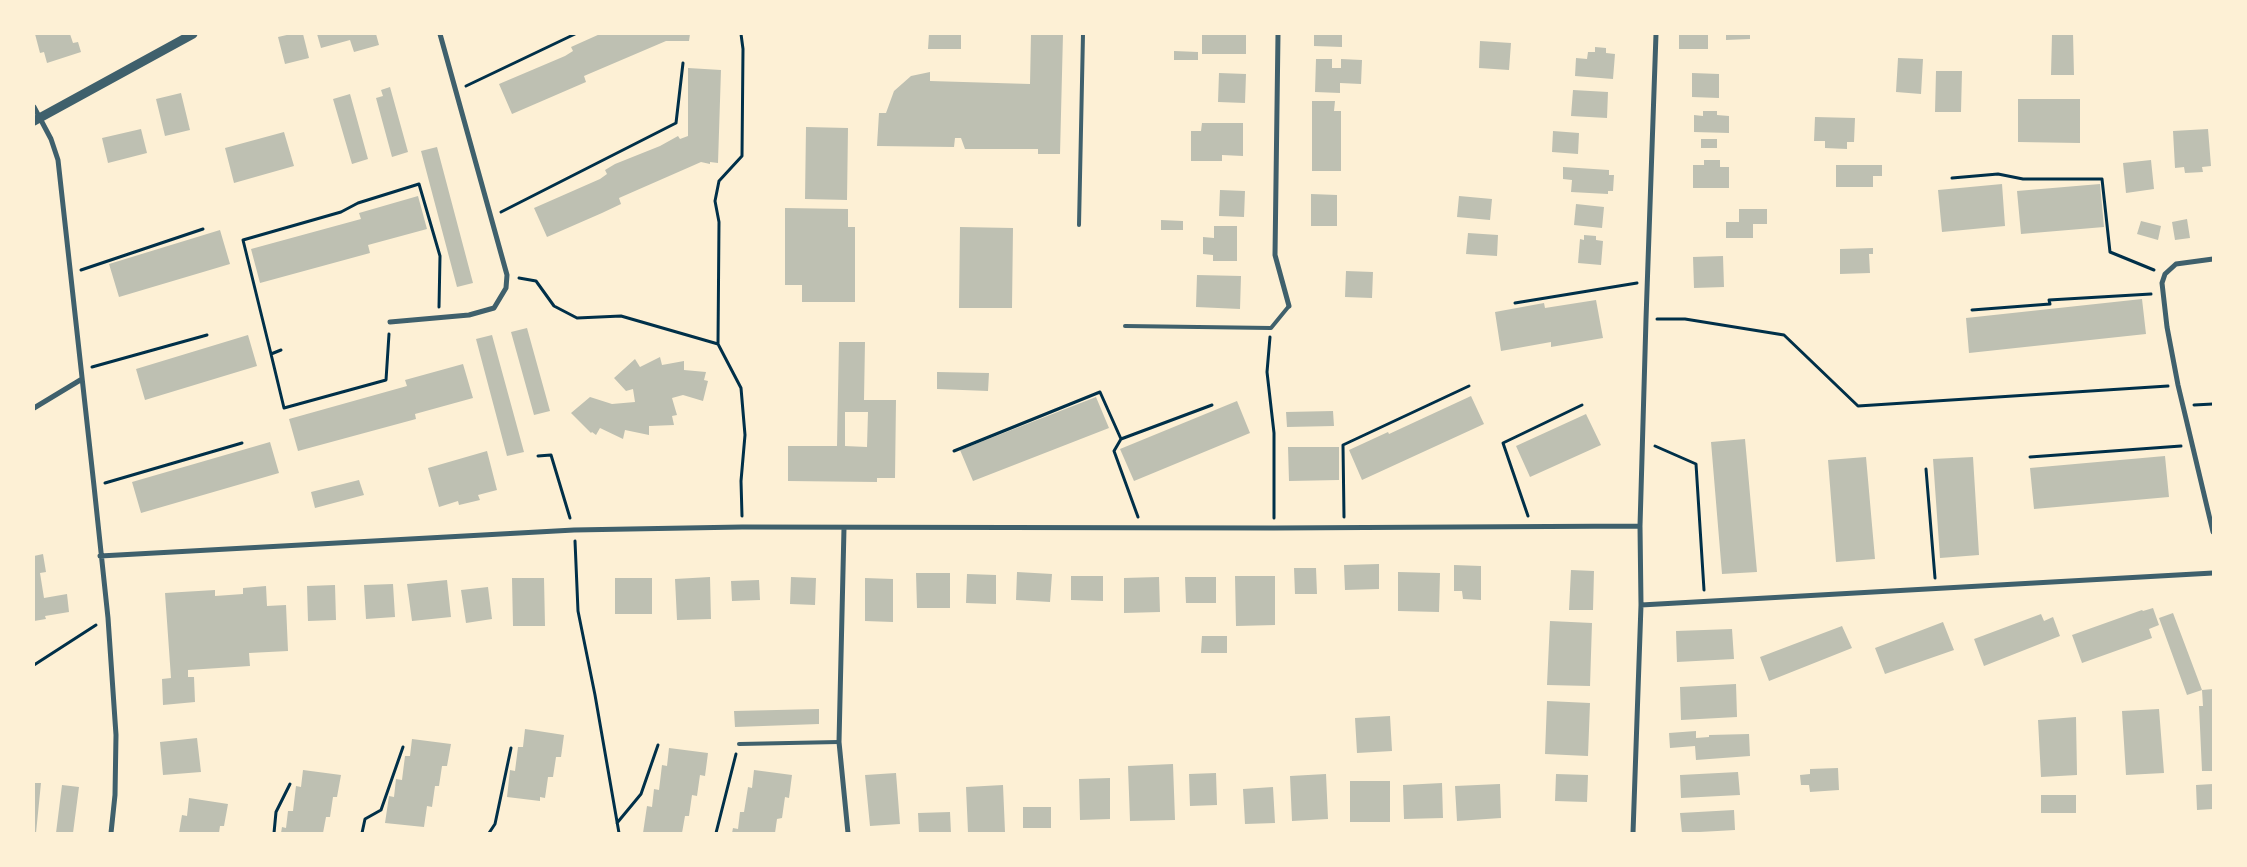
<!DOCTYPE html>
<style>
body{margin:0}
#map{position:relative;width:2247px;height:867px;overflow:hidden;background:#fdf0d5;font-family:"Archivo Narrow",sans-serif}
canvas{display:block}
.frame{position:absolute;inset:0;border:35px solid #fdf0d5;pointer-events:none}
</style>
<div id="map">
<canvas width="2247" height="867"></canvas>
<div class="frame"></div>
</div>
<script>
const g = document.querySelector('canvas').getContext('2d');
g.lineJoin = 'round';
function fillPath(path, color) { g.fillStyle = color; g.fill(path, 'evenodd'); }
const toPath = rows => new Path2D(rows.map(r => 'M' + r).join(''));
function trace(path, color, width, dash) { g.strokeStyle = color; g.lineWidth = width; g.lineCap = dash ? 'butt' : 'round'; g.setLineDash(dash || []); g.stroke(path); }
const building = toPath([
 [35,34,70,34,73,43,78,42,81,52,47,63,44,52,40,53],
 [291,34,303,34,309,58,285,64,278,37],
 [317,34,376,34,379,45,354,52,350,40,321,48],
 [600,34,690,34,689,41,666,41,584,76,586,82,512,114,499,84,565,56,573,51,571,47],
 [929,34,961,34,961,49,928,49],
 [1031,34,1063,34,1060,154,1038,154,1038,149,965,149,961,138,955,138,954,147,877,146,879,113,886,113,894,91,911,76,930,72,930,81,1030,84],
 [1202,34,1246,34,1246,54,1202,54],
 [1314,34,1342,34,1342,47,1314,46],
 [1679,34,1708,34,1708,49,1679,49],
 [1726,34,1750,34,1750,39,1726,40],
 [2052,34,2073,34,2074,75,2051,75],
 [1480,41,1511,43,1509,70,1479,68],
 [1595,47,1606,48,1606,53,1615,54,1613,79,1575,76,1576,58,1587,59,1588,52,1595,52],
 [1174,51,1198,52,1198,60,1174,60],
 [1898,58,1923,59,1921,94,1896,92],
 [1316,59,1332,59,1332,68,1341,68,1341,59,1362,60,1361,84,1340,83,1340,93,1315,92],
 [688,68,721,70,718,163,710,162,710,164,701,162,692,166,619,198,621,204,602,213,547,237,534,208,600,179,607,174,605,170,615,164,660,146,678,136,680,139,688,136],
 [1936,71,1962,71,1961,112,1935,112],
 [1219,73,1246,74,1245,103,1218,102],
 [1692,73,1719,74,1719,98,1692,97],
 [390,87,408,152,392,157,376,98,383,96,381,90],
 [1573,90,1608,92,1607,118,1571,116],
 [181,93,190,130,165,136,156,99],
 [350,94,368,159,352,164,333,99],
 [2018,99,2080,99,2080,143,2018,142],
 [1312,101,1335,101,1334,111,1341,111,1341,171,1312,171],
 [1703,111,1717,111,1717,115,1729,116,1729,133,1694,132,1694,115,1703,116],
 [1815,117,1855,118,1854,142,1847,142,1847,149,1825,148,1825,141,1814,141],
 [1202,123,1243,123,1243,156,1222,155,1222,161,1191,161,1191,131,1201,131],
 [806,127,848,128,847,200,805,199],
 [141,129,147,153,108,163,102,138],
 [2208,129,2211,166,2202,167,2203,172,2185,173,2184,167,2175,168,2173,131],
 [1553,131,1579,133,1578,154,1552,152],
 [284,132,294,166,234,183,225,148],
 [1701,139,1717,139,1717,148,1701,148],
 [437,147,473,283,457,287,421,151],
 [1704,160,1720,160,1720,167,1729,167,1729,188,1693,188,1693,165,1704,165],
 [2151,160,2154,189,2126,193,2123,163],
 [1836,165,1882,165,1882,176,1873,176,1873,187,1836,187],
 [1563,167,1609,170,1609,175,1614,175,1613,191,1608,191,1608,194,1571,192,1572,180,1563,179],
 [2002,184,2005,226,1942,232,1938,190],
 [2100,184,2104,227,2021,234,2017,191],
 [1220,190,1245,191,1244,217,1219,216],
 [1311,194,1337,195,1337,226,1311,226],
 [418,196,427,229,368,245,370,253,260,283,251,249,361,219,359,213],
 [1459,196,1492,199,1490,220,1457,217],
 [1576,204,1604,207,1602,228,1574,225],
 [785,208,848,209,848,227,855,227,855,302,802,302,802,285,785,285],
 [1739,209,1767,209,1767,224,1753,224,1753,238,1726,238,1726,222,1739,222],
 [2187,219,2190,238,2175,240,2172,222],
 [1161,220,1183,221,1183,230,1161,230],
 [2141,221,2161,226,2158,240,2137,234],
 [1214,226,1237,226,1237,261,1213,261,1213,255,1203,254,1203,237,1214,238],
 [960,227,1013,228,1012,308,959,308],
 [220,230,230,264,119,297,109,264],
 [1468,233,1498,235,1497,256,1466,254],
 [1584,235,1596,236,1596,240,1603,241,1601,265,1578,263,1580,239,1584,240],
 [1873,248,1873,254,1869,254,1870,273,1840,274,1840,249],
 [1723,256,1724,287,1694,288,1693,257],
 [1346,271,1373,272,1372,298,1345,297],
 [1197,275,1241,276,1240,309,1196,307],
 [2142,299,2146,334,1969,353,1966,318],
 [1596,300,1603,338,1551,347,1551,342,1501,351,1495,312,1544,303,1545,308],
 [527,328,550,411,534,415,511,332],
 [248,335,257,366,145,400,136,369],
 [492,335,524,452,507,456,476,339],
 [839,342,865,342,864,400,896,400,895,478,877,478,877,482,788,481,788,446,837,446],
 [845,412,868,412,867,447,845,446],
 [660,357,662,365,684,361,684,370,706,372,704,380,708,381,703,401,683,395,672,398,677,415,672,416,674,425,649,426,649,435,625,430,623,439,600,428,596,435,592,432,591,433,571,413,590,397,612,404,635,402,633,389,626,391,614,378,635,359,640,367],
 [463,364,473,398,415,414,416,419,298,451,289,419,407,386,405,380],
 [937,372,989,373,988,391,937,389],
 [1471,396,1484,424,1362,480,1349,450,1388,432,1389,434],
 [1096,397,1109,428,973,481,960,450],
 [1237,401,1250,433,1134,481,1120,449],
 [1333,411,1334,426,1287,427,1286,412],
 [1586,414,1601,445,1530,477,1516,446],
 [1745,439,1757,572,1722,574,1711,442],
 [270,442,279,473,141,513,132,482],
 [1288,447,1339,447,1339,480,1289,481],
 [487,451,497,490,478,495,480,500,459,505,458,501,439,507,428,468],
 [2165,456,2169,497,2034,509,2030,468],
 [1866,457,1875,559,1836,562,1828,460],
 [1973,457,1979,555,1940,558,1933,459],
 [359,480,364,495,315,508,311,492],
 [43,554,46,572,40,573,44,598,67,594,69,612,45,616,46,619,34,621,34,556],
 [1379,564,1379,589,1345,590,1344,565],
 [1454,565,1481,566,1481,600,1463,599,1462,591,1454,591],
 [1294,568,1316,568,1317,594,1295,594],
 [1571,570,1594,571,1593,610,1569,610],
 [1017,572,1052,574,1050,602,1016,600],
 [1398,572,1440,573,1439,612,1398,611],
 [916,573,950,573,950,608,917,608],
 [967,574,996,575,996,604,966,603],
 [1071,576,1103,576,1103,601,1071,600],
 [1235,576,1275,576,1275,625,1236,626],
 [710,577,711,619,677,620,675,579],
 [791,577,816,578,815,605,790,604],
 [1159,577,1160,612,1124,613,1124,578],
 [1185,577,1216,577,1216,603,1186,603],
 [512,578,544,578,545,626,513,626],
 [615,578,652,578,652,614,615,614],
 [865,578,893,579,893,622,865,621],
 [447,580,451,617,412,621,407,584],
 [759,580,760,600,732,601,731,581],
 [393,584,395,617,366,619,364,585],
 [335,585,336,620,308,621,307,586],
 [266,586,267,606,286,605,288,651,249,653,250,666,188,670,188,677,194,677,195,702,163,705,162,679,171,678,165,593,215,590,215,596,243,594,243,588],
 [488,587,492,619,466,623,461,590],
 [2153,608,2159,625,2149,629,2152,638,2082,663,2072,635,2142,610,2143,611],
 [2173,613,2202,690,2187,695,2159,618],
 [2041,614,2044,621,2053,617,2060,636,1984,666,1974,639],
 [1550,621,1592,623,1590,686,1547,685],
 [1943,622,1954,650,1885,674,1875,648],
 [1842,626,1852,648,1769,681,1760,657],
 [1732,629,1734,659,1677,662,1676,631],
 [1202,636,1227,636,1227,653,1201,653],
 [1736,684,1737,717,1681,720,1680,687],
 [2213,689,2213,771,2202,771,2199,706,2203,706,2202,690],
 [1547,701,1590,703,1588,756,1545,754],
 [819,709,819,724,735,727,734,711],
 [2159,709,2164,773,2126,775,2122,711],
 [1390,716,1392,751,1357,753,1355,718],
 [2076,717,2077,775,2041,777,2038,720],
 [525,729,564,735,561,757,556,757,553,777,548,777,545,798,540,797,540,801,507,797,510,770,515,771,518,747,523,747],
 [1696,731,1696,738,1709,737,1709,735,1749,734,1750,756,1696,760,1695,746,1670,748,1669,733],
 [197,738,201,772,163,775,160,742],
 [412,739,451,744,447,766,442,766,439,786,435,786,432,807,427,806,424,827,385,823,389,796,394,797,396,779,402,780,405,756,410,756],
 [669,748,708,753,705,776,700,775,697,796,692,795,689,816,685,816,682,833,643,833,647,806,652,807,654,789,659,790,662,765,667,766],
 [1173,764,1175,820,1130,821,1128,766],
 [1838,768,1839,790,1810,792,1809,785,1801,785,1800,775,1810,774,1810,769],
 [303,770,341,775,337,797,333,797,330,817,326,817,323,833,281,833,282,827,286,828,288,811,293,811,296,786,301,787],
 [754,770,792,775,789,798,785,797,782,818,777,819,775,833,732,833,733,828,738,829,740,812,744,812,748,787,752,788],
 [1738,772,1740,795,1681,798,1680,775],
 [896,773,900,824,870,826,865,775],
 [1216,773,1217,805,1190,806,1189,774],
 [1326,774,1328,819,1292,821,1290,776],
 [1556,774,1588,775,1587,802,1555,801],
 [1110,778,1110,819,1080,820,1079,779],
 [1350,781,1390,781,1390,822,1350,822],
 [34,783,41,783,36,833,34,833],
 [1442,783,1443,818,1404,819,1403,785],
 [1500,784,1501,818,1457,821,1455,786],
 [2213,784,2213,809,2197,810,2196,785],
 [62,785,79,787,73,833,56,833],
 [1003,785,1005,832,968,833,966,787],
 [1273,787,1275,823,1245,824,1243,789],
 [2041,795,2076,795,2076,813,2041,813],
 [189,798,228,804,224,826,220,826,219,833,179,833,182,815,187,816],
 [1023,807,1051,807,1051,828,1023,828],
 [1734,810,1735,830,1682,833,1680,813],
 [950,812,951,833,919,833,918,813]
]);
const path = toPath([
 [741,34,743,49,742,156,719,181,715,201,719,222,718,344,741,388,745,435,741,481,742,516],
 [466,86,575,34],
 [1952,178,1998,174,2023,179,2102,179,2110,252,2154,270],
 [501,212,676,123,683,63],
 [81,270,203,229],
 [519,278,536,281,554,306,577,318,621,316,718,344],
 [1515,303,1637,283],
 [1972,310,2050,304,2049,300,2151,294],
 [1657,319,1685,319,1784,335,1858,406,2168,386],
 [1270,337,1267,372,1274,433,1274,518],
 [281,350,271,354,243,240,341,212,358,203,419,184,440,256,439,307],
 [271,354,284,408,386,380,389,334],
 [92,367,207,335],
 [2194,405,2213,404],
 [1655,446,1696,464,1704,590],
 [954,451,1100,392,1121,439],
 [538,456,551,455,570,518],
 [2030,457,2181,446],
 [1926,469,1935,578],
 [105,483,242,443],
 [1528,516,1503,443,1582,405],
 [1138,517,1114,451,1121,439,1212,405],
 [1344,517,1343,445,1469,386],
 [575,541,578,611,595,695,619,833],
 [34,665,96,625],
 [617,823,641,794,658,745],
 [274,833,276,812,290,784],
 [362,833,365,819,381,810,403,747],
 [489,833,495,824,511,748],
 [716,833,736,754]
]);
const service = toPath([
 [1079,225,1083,34],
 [1125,326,1271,328,1289,306],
 [739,744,839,742]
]);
const minor = toPath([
 [1278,34,1275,255,1289,306],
 [34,107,51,139,58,160,94,486,108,618,116,735,115,795,111,833],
 [2213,259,2176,264,2165,274,2162,283,2167,327,2178,385,2213,532],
 [390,322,469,315,494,308,506,288,507,275,440,34],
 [34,408,82,379],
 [844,528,839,742,848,833],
 [100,556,574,530,742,527,1274,528,1640,526],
 [1641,605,2213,573],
 [1633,833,1641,605,1640,526,1646,319,1656,34]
]);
const tertiary = toPath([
 [34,121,193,34]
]);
fillPath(building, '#bec0b2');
trace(path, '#003049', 3);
trace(service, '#3f606c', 4);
trace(minor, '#3f606c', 5);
trace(tertiary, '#3f606c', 9);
</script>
